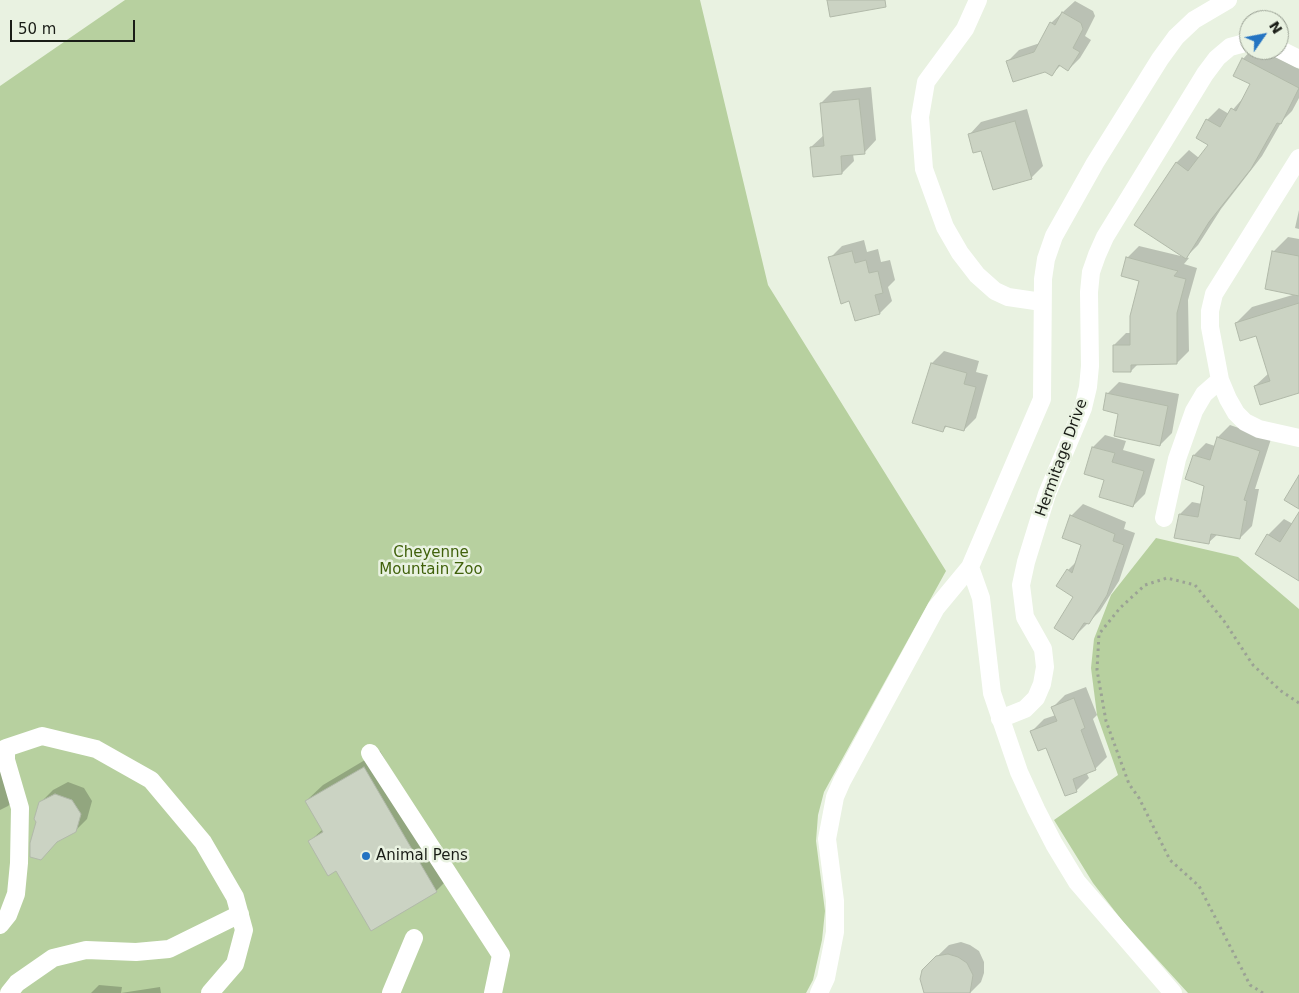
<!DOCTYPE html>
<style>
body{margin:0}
#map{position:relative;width:1299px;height:993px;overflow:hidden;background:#e9f2e1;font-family:"DejaVu Sans",sans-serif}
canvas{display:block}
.north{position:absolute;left:1239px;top:10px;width:50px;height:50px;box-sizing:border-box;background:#e9f2e1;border:1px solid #969d90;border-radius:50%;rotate:57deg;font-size:14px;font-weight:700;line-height:20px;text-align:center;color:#1a1d17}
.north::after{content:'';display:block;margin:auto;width:18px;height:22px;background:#2474c2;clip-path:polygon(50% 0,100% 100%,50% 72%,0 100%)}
.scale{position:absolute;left:10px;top:20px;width:125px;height:22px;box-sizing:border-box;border:2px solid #1a1d17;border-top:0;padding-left:6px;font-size:15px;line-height:18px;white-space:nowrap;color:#1a1d17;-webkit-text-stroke:4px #e9f2e1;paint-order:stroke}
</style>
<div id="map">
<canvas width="1299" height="993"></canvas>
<div class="north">N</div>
<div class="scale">50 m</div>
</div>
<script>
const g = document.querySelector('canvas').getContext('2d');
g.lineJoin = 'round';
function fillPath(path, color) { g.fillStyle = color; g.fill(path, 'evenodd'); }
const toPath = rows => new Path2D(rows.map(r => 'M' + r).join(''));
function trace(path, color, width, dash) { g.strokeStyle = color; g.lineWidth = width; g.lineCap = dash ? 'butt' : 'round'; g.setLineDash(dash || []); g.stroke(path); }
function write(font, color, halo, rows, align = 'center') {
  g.font = font + ' "DejaVu Sans",sans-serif'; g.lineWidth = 5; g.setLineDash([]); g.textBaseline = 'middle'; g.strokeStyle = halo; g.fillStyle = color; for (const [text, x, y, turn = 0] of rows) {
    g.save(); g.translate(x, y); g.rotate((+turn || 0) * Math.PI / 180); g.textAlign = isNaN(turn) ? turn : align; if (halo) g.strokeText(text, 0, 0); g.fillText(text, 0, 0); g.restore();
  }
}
const green = toPath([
 [125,0,700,0,768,285,946,571,824,792,818,815,816,841,825,911,822,940,813,980,806,993,0,993,0,86],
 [1156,538,1238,557,1299,609,1299,993,1188,993,1124,923,1093,883,1054,820,1118,775,1097,715,1091,668,1094,639,1111,595]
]);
const shadow = toPath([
 [1075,1,1093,11,1095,16,1085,36,1091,40,1080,58,1068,70,1061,65,1052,74,1045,70,1007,62,1019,50,1040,43,1051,23],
 [1251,50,1262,50,1299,69,1299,98,1292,111,1282,121,1262,156,1221,209,1198,245,1186,257,1135,224,1177,162,1189,150,1199,158,1210,144,1207,120,1219,108,1229,114,1244,97,1252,84,1243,59],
 [871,87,876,140,864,153,853,154,854,161,842,173,811,147,824,135,821,103,833,91],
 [1027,109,1043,166,1031,178,982,149,969,135,981,122],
 [1299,210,1299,229,1295,228],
 [1288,237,1299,239,1299,392,1255,386,1269,373,1257,334,1236,323,1252,307,1296,294,1273,252],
 [864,240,867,252,878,249,881,262,890,260,895,280,888,287,892,301,880,313,850,300,830,258,842,246],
 [1139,246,1189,258,1184,264,1197,268,1188,300,1189,351,1177,363,1138,364,1131,371,1114,345,1126,333,1131,333,1141,280,1127,258],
 [944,351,979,361,976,372,988,375,976,418,964,430,948,425,943,430,932,363],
 [1119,382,1179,394,1172,433,1160,445,1120,413,1107,394],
 [1230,425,1271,439,1255,489,1259,489,1252,526,1240,538,1218,534,1208,543,1180,514,1192,502,1202,504,1205,485,1187,479,1194,455,1206,443,1215,446,1218,437],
 [1105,435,1126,441,1123,450,1155,459,1145,494,1133,506,1106,479,1086,473,1093,447],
 [1083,504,1126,522,1124,529,1135,533,1119,581,1100,611,1073,638,1075,596,1068,570,1077,561,1083,544,1071,516],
 [1299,514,1299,579,1268,535,1284,519,1293,524],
 [1086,687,1097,715,1093,719,1107,757,1095,769,1086,772,1089,778,1077,790,1065,795,1047,747,1032,731,1044,719,1056,715,1053,707,1065,695],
 [0,750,20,794,8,806,0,810],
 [380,751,452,875,436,891,336,869,310,841,323,829,306,801,323,785],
 [68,782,84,788,92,801,87,819,75,831,40,803,53,790],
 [961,942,970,945,979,951,984,962,984,973,981,982,970,993,925,993,921,979,923,970,949,945],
 [99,985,122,987,121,993,160,987,161,993,91,993]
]);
const building = toPath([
 [827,0,885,0,886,7,830,17,827,0],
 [1062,12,1081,23,1083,29,1073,48,1080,52,1068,71,1059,65,1052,76,1045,72,1013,82,1006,61,1034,52,1050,22,1055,25,1062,12],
 [1242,58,1299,88,1281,124,1277,123,1251,169,1209,222,1186,259,1134,225,1176,162,1188,171,1208,145,1196,138,1206,119,1220,127,1231,108,1236,111,1250,84,1233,76,1242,58],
 [859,99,865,154,841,156,842,174,813,177,810,147,824,146,820,103,859,99],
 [1015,121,1032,179,993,190,981,151,973,153,968,134,1015,121],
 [852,251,855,263,866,260,869,273,878,271,883,293,875,295,880,314,855,321,849,301,841,304,828,257,852,251],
 [1272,251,1299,256,1299,296,1265,289,1272,251],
 [1126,257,1178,271,1174,276,1186,279,1177,313,1177,364,1131,365,1131,372,1113,372,1113,345,1130,345,1130,316,1139,281,1121,276,1126,257],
 [1299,303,1299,393,1260,405,1254,386,1270,381,1256,336,1240,341,1235,323,1299,303],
 [931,363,967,373,964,384,976,387,964,431,945,426,943,432,912,423,931,363],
 [1106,393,1168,406,1160,446,1114,436,1118,414,1103,410,1106,393],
 [1217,437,1260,451,1244,500,1247,501,1240,539,1211,534,1209,544,1174,538,1179,514,1198,517,1204,486,1185,479,1193,455,1210,460,1217,437],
 [1092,447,1115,453,1112,462,1144,471,1133,507,1099,497,1104,480,1084,474,1092,447],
 [1299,475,1299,509,1284,500,1299,475],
 [1299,512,1299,581,1255,554,1267,534,1280,542,1299,512],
 [1070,515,1115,534,1113,541,1124,545,1107,595,1089,624,1084,623,1073,640,1054,628,1073,597,1056,586,1067,569,1072,573,1081,545,1062,538,1070,515],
 [1074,698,1085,728,1081,730,1096,770,1073,779,1077,792,1065,796,1046,748,1038,751,1030,731,1057,721,1051,707,1074,698],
 [364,767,437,892,371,931,336,871,328,876,308,841,323,832,305,801,364,767],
 [55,794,72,800,81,814,76,832,57,842,41,860,30,857,30,843,36,822,34,819,39,802,55,794],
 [948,954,958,957,967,963,973,975,970,993,924,993,920,979,922,970,936,956,948,954]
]);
const path = toPath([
 [1263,993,1250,985,1199,886,1170,860,1139,798,1129,784,1106,721,1097,670,1099,634,1120,608,1145,585,1167,578,1195,585,1224,621,1253,665,1281,691,1299,703]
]);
const minor = toPath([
 [978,0,965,29,926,82,920,117,924,169,945,227,960,253,977,275,995,291,1008,297,1042,302],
 [1279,49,1299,59],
 [1299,158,1214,294,1210,311,1210,327,1220,380,1228,399,1236,413,1245,422,1259,429,1299,438],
 [1164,518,1177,459,1194,411,1204,394,1220,380],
 [970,567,981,598,992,693,1019,772,1036,809,1054,844,1077,882,1173,993],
 [1000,719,1025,709,1036,698,1042,684,1045,667,1043,649,1025,617,1021,585,1026,562,1047,494,1083,408,1088,387,1090,366,1089,292,1091,272,1097,255,1105,237,1205,74,1217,58,1230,47,1249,42],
 [370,753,501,955,493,993],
 [0,925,8,915,16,894,19,863,20,808,6,760,6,748,42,736,96,749,151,780,203,842,235,897,244,930,235,964,210,993],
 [9,993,17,983,53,958,86,950,136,952,169,949,240,914],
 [391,993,414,938],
 [819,993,826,978,835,932,835,901,827,839,835,797,842,781,936,608,970,567,1042,399,1043,279,1046,259,1054,236,1095,163,1160,59,1176,37,1194,20,1228,0]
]);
const markers = [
 [366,856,5,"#2474c2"]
];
const streetNames = [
 ["Hermitage Drive",1062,458,-70]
];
const parkNames = [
 ["Cheyenne",431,553],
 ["Mountain Zoo",431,570]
];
const poiNames = [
 ["Animal Pens",376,856]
];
fillPath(green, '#b7d09f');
fillPath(shadow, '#0003');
fillPath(building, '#cbd3c3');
trace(building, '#b1b9a9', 1);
trace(path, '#9ba295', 3, [2.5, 4]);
trace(minor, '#fff', 18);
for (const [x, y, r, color] of markers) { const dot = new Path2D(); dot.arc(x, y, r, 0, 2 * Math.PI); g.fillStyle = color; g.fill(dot); trace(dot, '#e9f2e1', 2); }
write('15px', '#1a1d17', '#e9f2e1', streetNames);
write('15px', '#40610b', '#e9f2e1', parkNames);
write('15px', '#1a1d17', '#e9f2e1', poiNames, 'left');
</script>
